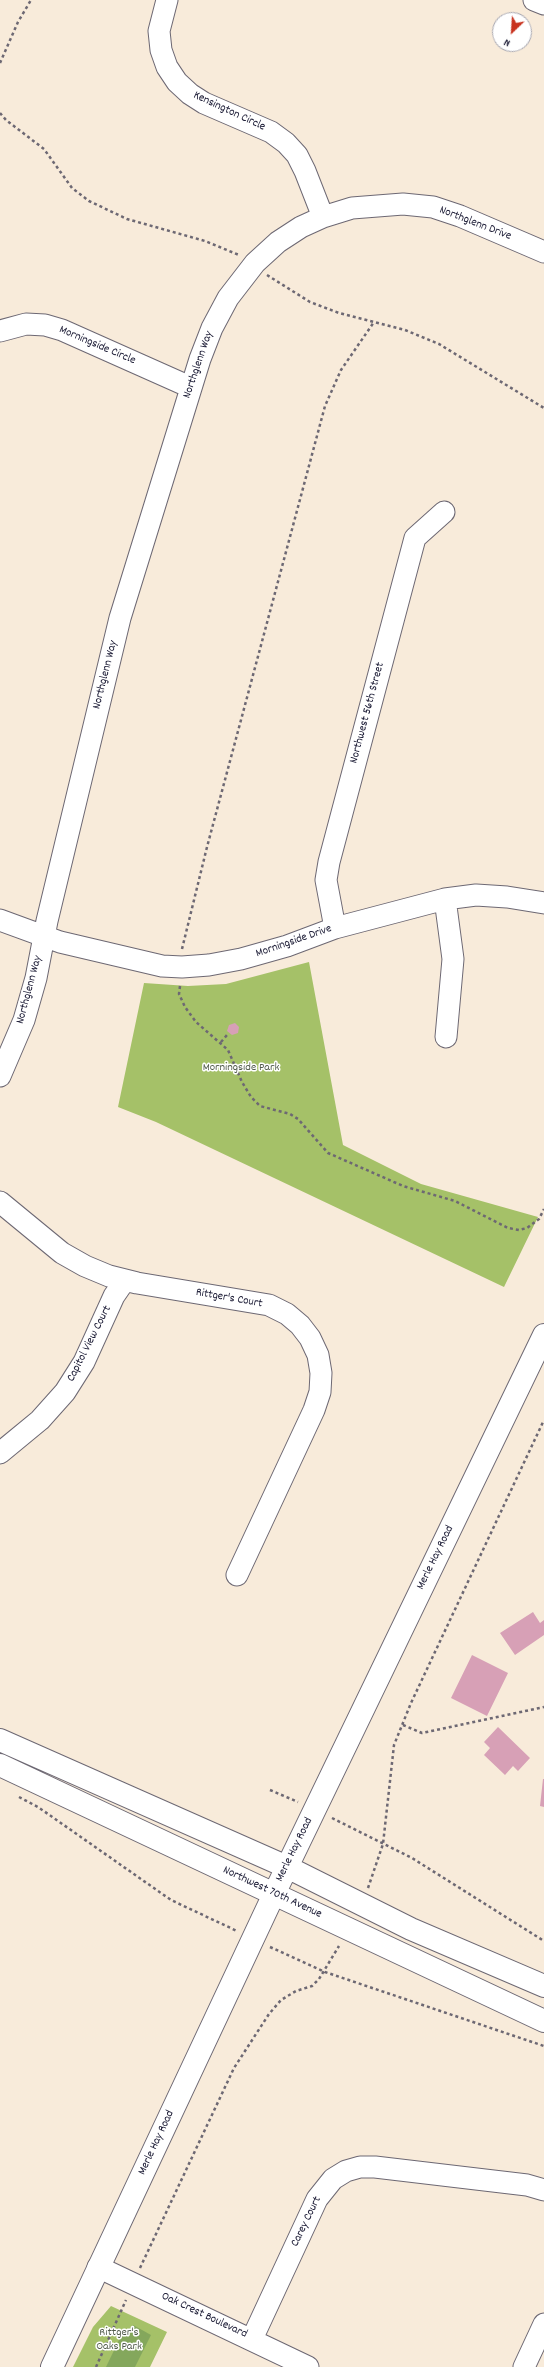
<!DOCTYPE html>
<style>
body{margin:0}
#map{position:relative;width:544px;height:2367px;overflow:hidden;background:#f8ebda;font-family:Dekko,sans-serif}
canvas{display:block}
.north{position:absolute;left:492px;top:12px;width:40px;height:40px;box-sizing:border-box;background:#fff;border:1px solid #a7a7b1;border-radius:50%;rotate:205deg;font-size:11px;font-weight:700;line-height:16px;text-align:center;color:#22223b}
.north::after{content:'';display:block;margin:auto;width:14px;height:18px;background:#c8321e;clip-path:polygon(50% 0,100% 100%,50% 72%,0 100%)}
</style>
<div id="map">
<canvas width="544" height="2367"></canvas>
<div class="north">N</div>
</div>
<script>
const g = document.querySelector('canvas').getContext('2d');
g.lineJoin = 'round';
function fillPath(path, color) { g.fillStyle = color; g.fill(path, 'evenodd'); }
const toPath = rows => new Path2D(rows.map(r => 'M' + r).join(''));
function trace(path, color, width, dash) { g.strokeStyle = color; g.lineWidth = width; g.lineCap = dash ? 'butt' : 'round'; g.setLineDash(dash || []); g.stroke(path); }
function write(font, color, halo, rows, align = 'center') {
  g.font = font + ' Dekko,sans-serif'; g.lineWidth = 3; g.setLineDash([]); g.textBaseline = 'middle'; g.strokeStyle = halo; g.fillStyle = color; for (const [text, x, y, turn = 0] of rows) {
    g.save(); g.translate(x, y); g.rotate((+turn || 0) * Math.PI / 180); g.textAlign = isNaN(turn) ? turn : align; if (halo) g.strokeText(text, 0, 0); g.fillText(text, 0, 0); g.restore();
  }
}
const green = toPath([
 [309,962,343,1145,421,1184,538,1217,504,1287,156,1122,118,1107,144,983,188,986,226,984],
 [111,2306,167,2332,150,2367,73,2367,93,2327]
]);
const forest = toPath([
 [133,2325,151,2335,135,2367,106,2367,119,2340]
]);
const building = toPath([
 [235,1023,239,1027,238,1033,232,1035,227,1031,229,1025],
 [533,1612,540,1623,544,1620,544,1635,515,1655,500,1633],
 [472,1655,508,1673,487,1716,451,1698],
 [498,1727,530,1758,518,1771,513,1766,505,1775,484,1755,490,1748,484,1742],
 [543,1779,544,1779,544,1807,540,1806]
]);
const path = toPath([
 [0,63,18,22,31,0],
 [0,113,6,120,44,149,72,188,89,201,127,219,205,241,239,255],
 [267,275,310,302,339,313,405,330,439,344,544,408],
 [182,949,207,847,325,406,341,370,374,322],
 [180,986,179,994,185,1007,196,1022,228,1050,242,1082,251,1097,260,1106,290,1114,298,1119,328,1153,403,1186,455,1201,508,1228,519,1230,527,1228,539,1219,544,1209],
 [221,1042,227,1035],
 [403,1725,422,1733,544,1707],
 [270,1790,298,1802],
 [19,1797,38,1807,171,1900,237,1931],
 [332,1818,412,1858,544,1941],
 [368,1888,383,1844,394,1745,411,1703,544,1420],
 [270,1947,325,1972,544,2046],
 [140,2268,234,2068,269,2014,281,2000,296,1991,312,1986,319,1979,339,1946],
 [96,2367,126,2300]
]);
const minor = toPath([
 [167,0,159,31,161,50,167,67,177,82,190,94,204,103,271,132,286,143,297,155,305,171,323,217],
 [534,0,544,4],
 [0,331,26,324,45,325,62,330,190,387],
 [445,899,453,959,446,1037],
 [0,920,60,942,162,966,182,967,209,965,241,959,287,946,335,928,445,899,476,895,507,897,544,903],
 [335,928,326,880,329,862,415,538,444,512],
 [0,1076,24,1020,36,978,47,921,120,618,200,359,212,328,228,298,255,263,278,242,301,227,323,217,352,208,403,204,433,207,460,216,544,252],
 [0,1202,62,1253,85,1266,109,1276,137,1283,269,1305,287,1314,300,1325,310,1338,318,1355,321,1373,320,1392,314,1410,237,1575],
 [0,1453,40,1420,65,1392,84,1362,114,1296,125,1280],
 [98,2267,308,2367],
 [252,2339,317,2199,333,2179,346,2171,360,2167,375,2167,527,2185,544,2190],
 [524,2367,544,2324]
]);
const major = toPath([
 [0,1740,287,1867,411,1929,544,1986],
 [0,1765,544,2021],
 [52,2367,274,1894,544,1335]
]);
const streetNames = [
 ["Kensington Circle",229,112,25],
 ["Northglenn Drive",475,224,21],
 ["Morningside Circle",97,346,23],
 ["Northglenn Way",199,365,-71],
 ["Northglenn Way",106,675,-76],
 ["Northwest 56th Street",368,713,-75],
 ["Morningside Drive",294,942,-19],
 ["Northglenn Way",30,990,-75],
 ["Rittger's Court",229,1299,10],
 ["Capitol View Court",90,1344,-63],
 ["Merle Hay Road",436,1558,-64],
 ["Merle Hay Road",295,1850,-64],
 ["Northwest 70th Avenue",272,1893,25],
 ["Merle Hay Road",157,2143,-65],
 ["Carey Court",307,2222,-64],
 ["Oak Crest Boulevard",204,2316,25]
];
const parkNames = [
 ["Morningside Park",241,1068],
 ["Rittger's",119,2333],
 ["Oaks Park",119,2347]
];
fillPath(green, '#a5c168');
fillPath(forest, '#84a75c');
fillPath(building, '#d7a0b6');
trace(minor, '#6d6873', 23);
trace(major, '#6d6873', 24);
trace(path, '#6d6873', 2.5, [3, 3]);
trace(minor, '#fff', 21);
trace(major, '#fff', 22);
write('12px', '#22223b', '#fff', streetNames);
write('12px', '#505a4b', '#fff', parkNames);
</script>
